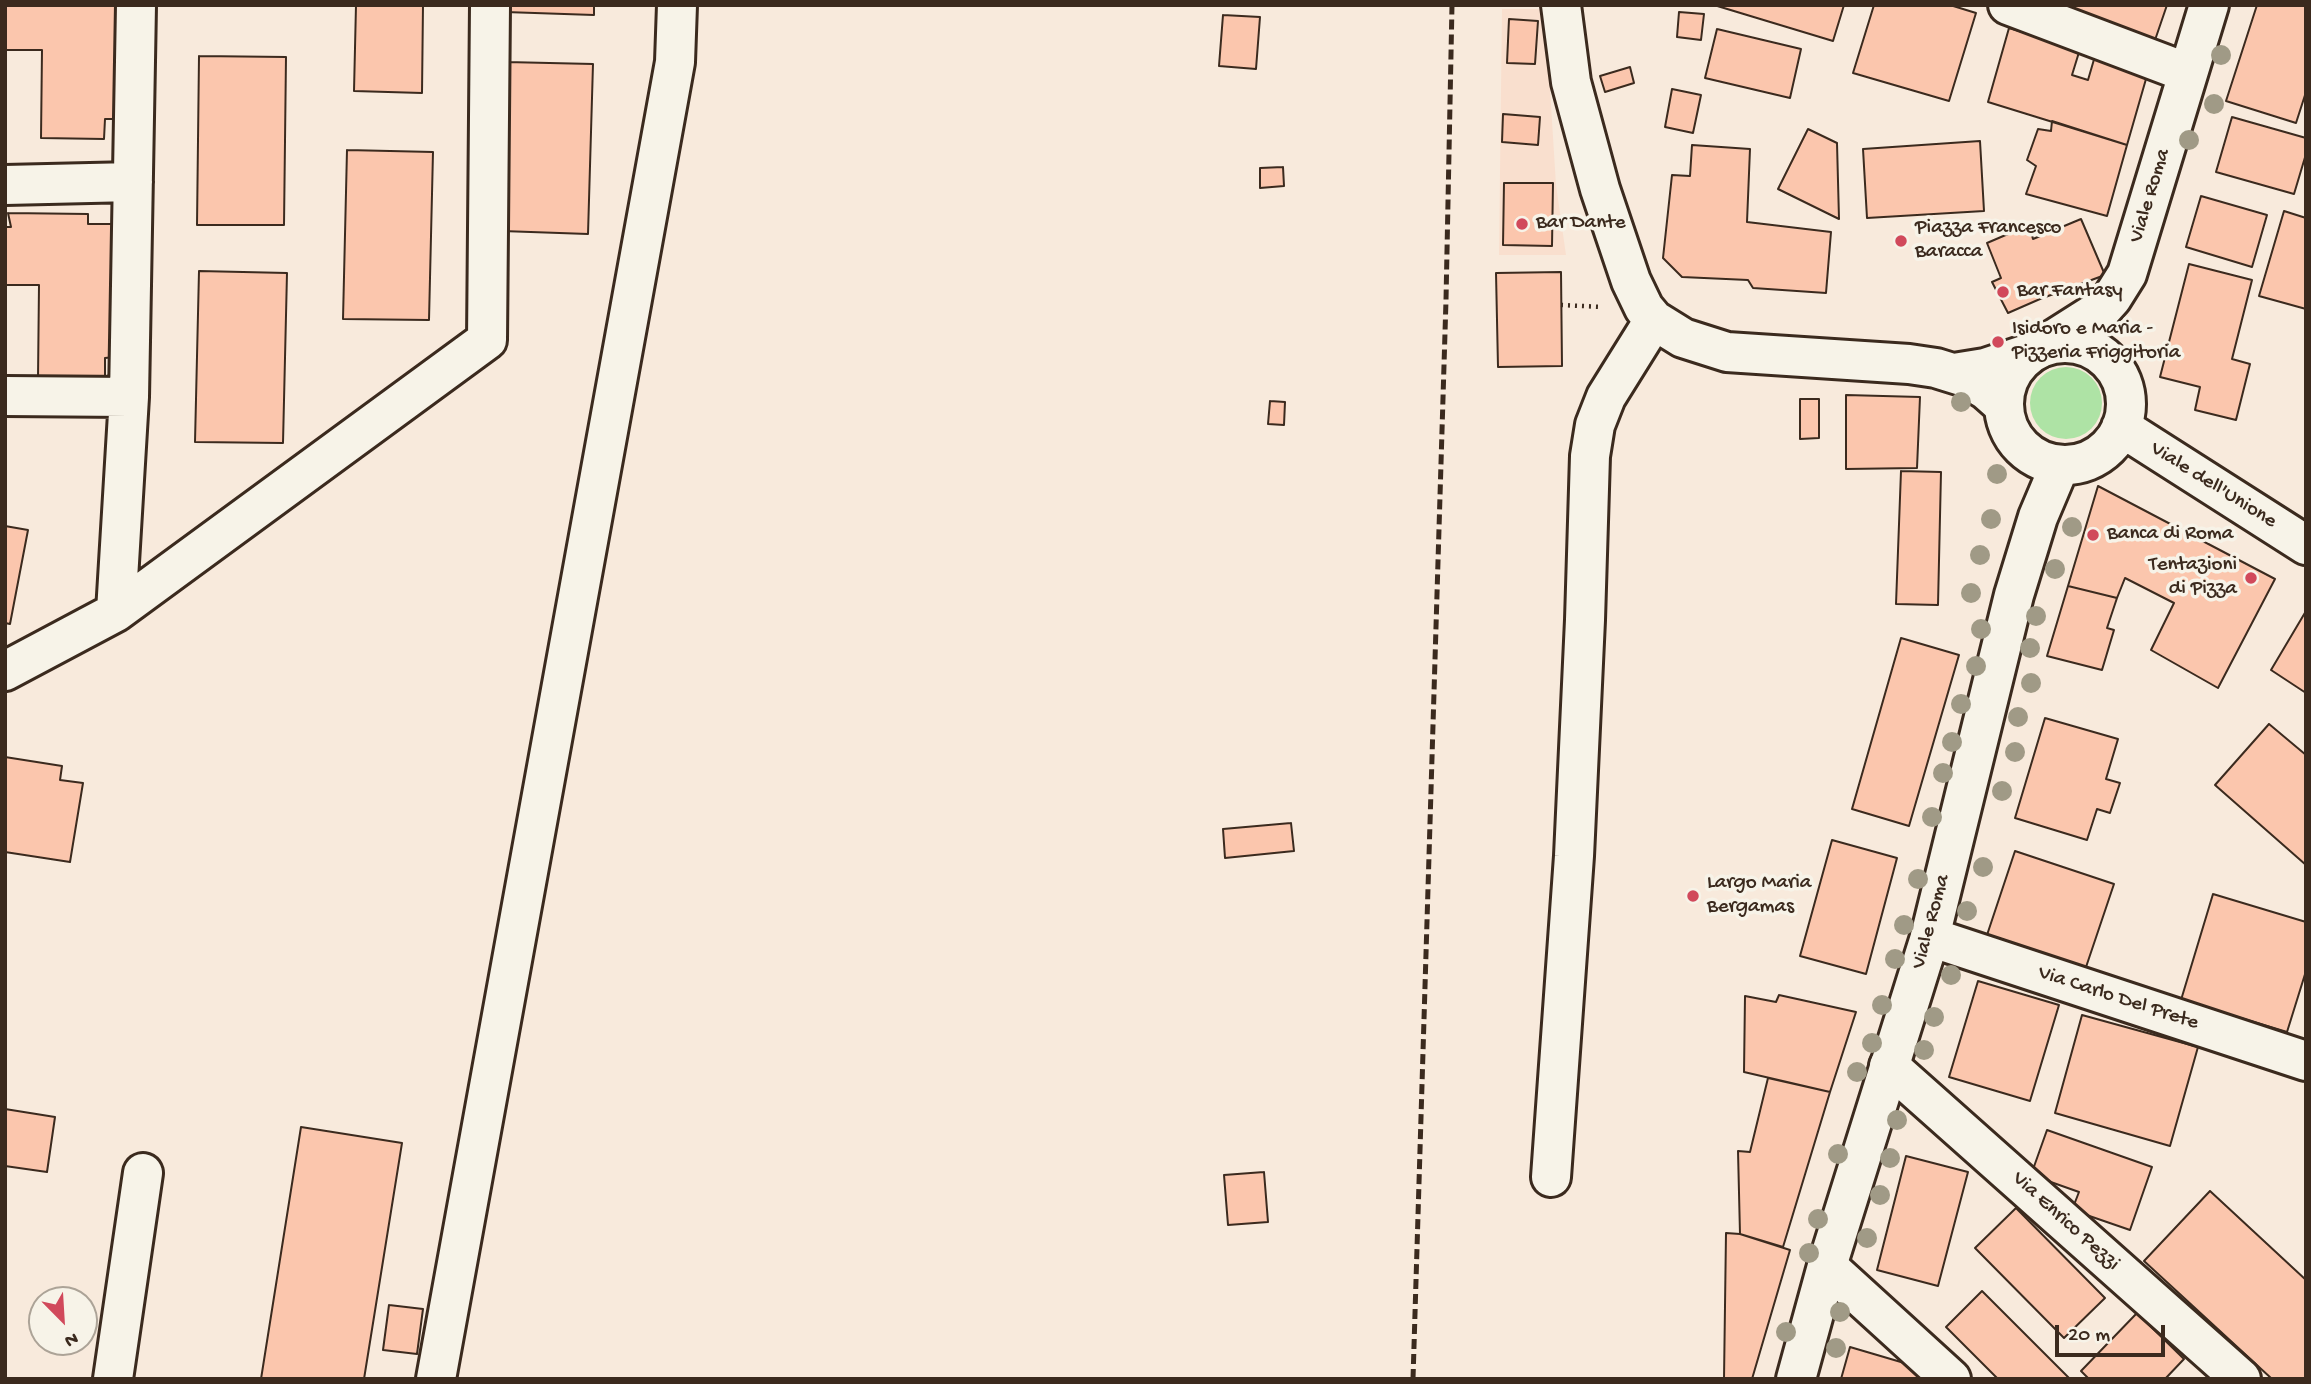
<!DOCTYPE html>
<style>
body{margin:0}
#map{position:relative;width:2311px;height:1384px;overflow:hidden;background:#f8eadc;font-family:"Gochi Hand",sans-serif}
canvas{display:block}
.frame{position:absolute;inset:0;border:7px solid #3b2a1e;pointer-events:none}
.north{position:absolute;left:28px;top:1286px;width:70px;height:70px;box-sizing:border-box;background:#f7f3e8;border:2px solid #aca397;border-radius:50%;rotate:156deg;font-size:19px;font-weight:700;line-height:28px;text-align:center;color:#3b2a1e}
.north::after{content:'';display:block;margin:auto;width:24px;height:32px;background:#d1495b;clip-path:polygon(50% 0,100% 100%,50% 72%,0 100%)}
.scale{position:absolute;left:2055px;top:1325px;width:110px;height:32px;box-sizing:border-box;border:4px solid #3b2a1e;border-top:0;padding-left:9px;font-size:21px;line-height:24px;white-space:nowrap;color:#3b2a1e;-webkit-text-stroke:5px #f7f3e8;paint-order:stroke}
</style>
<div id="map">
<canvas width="2311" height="1384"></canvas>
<div class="frame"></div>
<div class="north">N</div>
<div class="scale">20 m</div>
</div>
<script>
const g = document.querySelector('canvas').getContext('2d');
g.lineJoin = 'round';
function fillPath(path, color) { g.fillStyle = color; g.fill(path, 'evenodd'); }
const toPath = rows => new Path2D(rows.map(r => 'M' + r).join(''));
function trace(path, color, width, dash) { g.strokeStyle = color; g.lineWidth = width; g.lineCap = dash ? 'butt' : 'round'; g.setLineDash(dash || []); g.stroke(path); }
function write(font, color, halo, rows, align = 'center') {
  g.font = font + ' "Gochi Hand",sans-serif'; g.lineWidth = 7; g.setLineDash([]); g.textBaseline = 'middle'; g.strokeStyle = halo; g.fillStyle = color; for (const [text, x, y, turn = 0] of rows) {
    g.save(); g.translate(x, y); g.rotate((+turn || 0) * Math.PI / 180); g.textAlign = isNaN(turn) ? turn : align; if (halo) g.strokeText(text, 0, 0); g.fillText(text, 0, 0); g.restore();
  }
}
const built = toPath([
 [1502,9,1545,9,1556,185,1566,255,1499,255]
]);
const green = toPath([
 '2030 403a36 36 0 1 1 72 0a36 36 0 1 1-72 0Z'
]);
const building = toPath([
 [5,5,116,5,115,119,105,119,104,139,41,138,42,50,5,50,5,5],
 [356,5,423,5,422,93,354,91,356,5],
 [505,5,594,5,594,15,505,12,505,5],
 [1714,5,1844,5,1833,41,1714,5],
 [1874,5,1950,5,1976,13,1949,101,1853,73,1874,5],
 [2049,5,2167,5,2154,43,2049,5],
 [2257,5,2306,5,2306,92,2296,123,2226,101,2257,5],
 [1679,12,1704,14,1701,40,1677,37,1679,12],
 [1223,15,1260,17,1256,69,1219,66,1223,15],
 [1509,19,1538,21,1535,64,1507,63,1509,19],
 [2009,28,2080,49,2072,75,2088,80,2095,56,2148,72,2127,145,1988,102,2009,28],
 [1717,29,1801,49,1790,98,1705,78,1717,29],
 [199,56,286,57,284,225,197,225,199,56],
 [506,62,593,64,588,234,502,231,506,62],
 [1630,67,1634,83,1605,92,1600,76,1630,67],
 [1672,89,1701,95,1693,133,1665,127,1672,89],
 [1503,114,1540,117,1538,145,1502,142,1503,114],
 [2232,117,2306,138,2306,154,2294,194,2216,172,2232,117],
 [2052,121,2127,145,2107,216,2026,194,2036,166,2027,160,2038,129,2051,131,2052,121],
 [1808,129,1837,143,1839,219,1778,189,1808,129],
 [1980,141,1984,211,1867,218,1863,149,1980,141],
 [1692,145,1750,149,1747,222,1831,232,1826,293,1753,288,1748,280,1682,277,1663,258,1672,175,1690,176,1692,145],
 [347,150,433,152,429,320,343,319,347,150],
 [1283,167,1284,186,1260,188,1260,168,1283,167],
 [1504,183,1553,183,1552,246,1503,245,1504,183],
 [2201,196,2267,215,2252,267,2186,247,2201,196],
 [2284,211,2306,218,2306,309,2259,296,2284,211],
 [8,213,88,214,88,224,116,224,115,357,105,358,105,378,38,378,39,285,5,285,5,227,11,227,8,213],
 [2081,219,2105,275,2040,299,2008,313,1992,282,2001,278,1987,243,2029,225,2033,239,2081,219],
 [2189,264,2252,280,2232,359,2250,364,2236,420,2195,410,2200,387,2160,377,2189,264],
 [199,271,287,273,283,443,195,442,199,271],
 [1561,272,1562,366,1498,367,1496,273,1561,272],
 [1846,395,1920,397,1917,468,1846,469,1846,395],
 [1800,399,1819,399,1819,438,1800,439,1800,399],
 [1270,401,1285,402,1284,425,1268,424,1270,401],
 [1901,471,1941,472,1938,605,1896,604,1901,471],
 [2098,486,2275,579,2218,688,2151,650,2174,603,2125,578,2117,598,2068,586,2098,486],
 [5,526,28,530,10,624,5,623,5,526],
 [2068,586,2117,598,2107,628,2114,630,2102,670,2047,656,2068,586],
 [2306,611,2306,693,2271,670,2306,611],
 [1901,638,1959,655,1909,826,1852,809,1901,638],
 [2045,718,2118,739,2106,779,2120,783,2110,813,2097,809,2087,840,2015,818,2045,718],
 [2269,724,2306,755,2306,865,2215,785,2269,724],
 [5,757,62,766,60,780,83,783,70,862,5,852,5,757],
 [1291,823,1294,851,1225,858,1223,829,1291,823],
 [1832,840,1897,858,1866,974,1800,956,1832,840],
 [2015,851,2114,884,2084,973,1985,941,2015,851],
 [2213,894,2306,922,2306,971,2287,1032,2181,1000,2213,894],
 [1978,981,2059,1005,2030,1101,1949,1077,1978,981],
 [1779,995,1856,1012,1830,1092,1744,1072,1745,996,1776,1002,1779,995],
 [2082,1015,2198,1047,2170,1146,2055,1113,2082,1015],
 [1768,1078,1830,1092,1783,1247,1740,1234,1738,1151,1750,1152,1768,1078],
 [5,1109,55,1117,47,1172,5,1166,5,1109],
 [301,1127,402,1143,364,1379,261,1379,301,1127],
 [2047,1130,2152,1167,2130,1230,2072,1210,2079,1192,2031,1175,2047,1130],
 [1906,1156,1968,1172,1938,1286,1877,1270,1906,1156],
 [1264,1172,1268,1222,1228,1225,1224,1175,1264,1172],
 [2210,1191,2306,1280,2306,1379,2272,1379,2144,1261,2210,1191],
 [2016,1208,2105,1298,2064,1338,1975,1248,2016,1208],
 [1726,1233,1740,1234,1790,1250,1752,1379,1724,1379,1726,1233],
 [1982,1291,2070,1379,1998,1379,1946,1327,1982,1291],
 [389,1305,423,1309,417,1354,383,1350,389,1305],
 [2137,1313,2184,1359,2165,1379,2089,1379,2081,1371,2137,1313],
 [1850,1347,1928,1370,1925,1379,1841,1379,1850,1347]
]);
const path = toPath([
 [1561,305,1602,307]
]);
const minor = toPath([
 [1561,5,1571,82,1600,189,1631,281,1644,308,1654,320,1683,338,1727,352,1909,364,1936,368,1965,377,1986,390,2003,405],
 [2008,5,2188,73],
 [5,185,133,182],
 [2040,348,2103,308,2112,298,2127,274,2209,5],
 [1954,373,1985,368,2030,353],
 [5,396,129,397,116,612,487,340,490,5],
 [129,397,136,5],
 [5,671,116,612],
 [1930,937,2306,1061],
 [1889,1066,2241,1379],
 [1551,1177,1574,856,1585,620,1590,456,1595,425,1606,397,1654,320],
 [1827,1266,1951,1379],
 [113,1379,143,1173],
 [436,1379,675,62,677,5]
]);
const major = toPath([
 '2004 404a61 61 0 1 1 122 0a61 61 0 1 1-122 0Z',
 [2121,427,2306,545],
 [1796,1379,1827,1266,1930,937,2014,595,2038,517,2060,465]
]);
const rail = toPath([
 [1413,1379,1446,300,1452,5]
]);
const trees = [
 [2221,55],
 [2214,104],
 [2189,140],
 [1961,402],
 [1997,474],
 [1991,519],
 [2072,527],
 [1980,555],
 [2055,569],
 [1971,593],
 [2036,616],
 [1981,629],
 [2030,648],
 [1976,666],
 [2031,683],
 [1961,704],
 [2018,717],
 [1952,742],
 [2015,752],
 [1943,773],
 [2002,791],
 [1932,817],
 [1983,867],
 [1918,879],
 [1967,911],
 [1904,925],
 [1895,959],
 [1951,975],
 [1882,1005],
 [1934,1017],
 [1872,1043],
 [1924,1050],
 [1857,1072],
 [1897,1120],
 [1838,1154],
 [1890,1158],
 [1880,1195],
 [1818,1219],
 [1867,1238],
 [1809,1253],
 [1840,1312],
 [1786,1332],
 [1836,1348]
];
const markers = [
 [1522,224,7,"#d1495b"],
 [1901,241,7,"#d1495b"],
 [2003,292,7,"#d1495b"],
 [1998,342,7,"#d1495b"],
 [2093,535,7,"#d1495b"],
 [2251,578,7,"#d1495b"],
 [1693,896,7,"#d1495b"]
];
const streetNames = [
 ["Viale Roma",2151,196,-73],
 ["Viale dell'Unione",2213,486,32],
 ["Viale Roma",1932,922,-75],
 ["Via Carlo Del Prete",2118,999,18],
 ["Via Enrico Pezzi",2065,1222,42]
];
const poiNames = [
 ["Bar Dante",1536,224],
 ["Piazza Francesco",1915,229],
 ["Baracca",1915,253],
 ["Bar Fantasy",2017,292],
 ["Isidoro e Maria -",2012,330],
 ["Pizzeria Friggitoria",2012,354],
 ["Banca di Roma",2107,535],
 ["Tentazioni",2237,566,"right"],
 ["di Pizza",2237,590,"right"],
 ["Largo Maria",1707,884],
 ["Bergamas",1707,908]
];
fillPath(built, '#f9dfce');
fillPath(green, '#aee3a5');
fillPath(building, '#fbc6ad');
trace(building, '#3b2a1e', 2);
trace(minor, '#3b2a1e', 44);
trace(major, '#3b2a1e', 44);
trace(path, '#3b2a1e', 4.5, [2, 5]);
trace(minor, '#f7f3e8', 38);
trace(major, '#f7f3e8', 38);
trace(rail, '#3b2a1e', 5, [10, 5]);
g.fillStyle = '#a09a86';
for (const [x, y] of trees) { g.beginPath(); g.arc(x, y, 10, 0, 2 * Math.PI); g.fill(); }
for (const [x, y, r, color] of markers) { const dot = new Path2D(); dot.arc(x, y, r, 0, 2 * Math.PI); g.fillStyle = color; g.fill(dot); trace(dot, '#f7f3e8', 2.5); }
write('21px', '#3b2a1e', '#f7f3e8', streetNames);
write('21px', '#3b2a1e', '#f7f3e8', poiNames, 'left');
</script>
